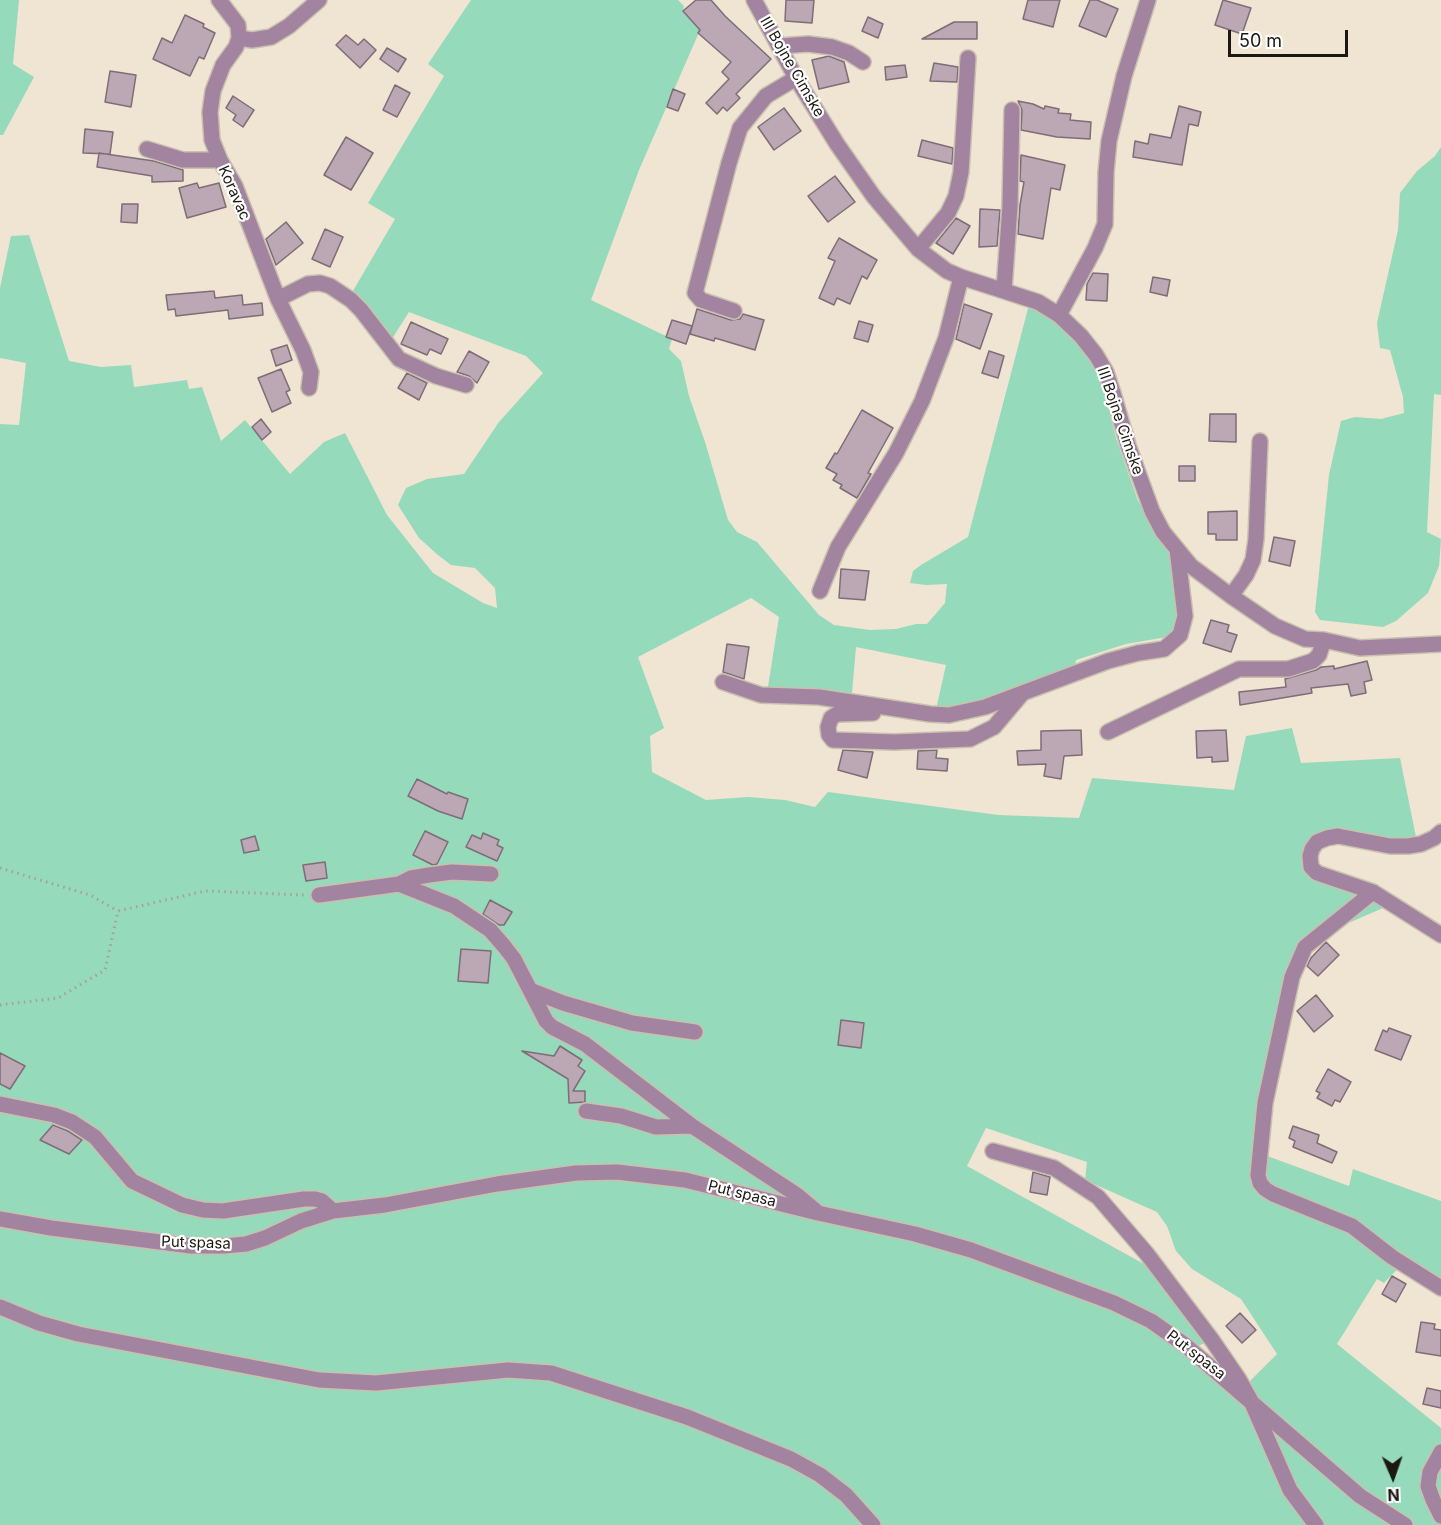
<!DOCTYPE html>
<style>
body{margin:0}
#map{position:relative;width:1441px;height:1525px;overflow:hidden;background:#efe5d2;font-family:Inter,sans-serif}
canvas{display:block}
.north{position:absolute;left:1363px;top:1447px;width:60px;height:60px;-webkit-text-stroke:4px #fff;paint-order:stroke;rotate:178deg;font-size:16px;font-weight:700;line-height:24px;text-align:center;color:#1b1811}
.north::after{content:'';display:block;margin:auto;width:21px;height:27px;background:#1b1811;clip-path:polygon(50% 0,100% 100%,50% 72%,0 100%)}
.scale{position:absolute;left:1228px;top:30px;width:120px;height:27px;box-sizing:border-box;border:3px solid #1b1811;border-top:0;padding-left:8px;font-size:18px;line-height:21px;white-space:nowrap;color:#1b1811;-webkit-text-stroke:4px #fff;paint-order:stroke}
</style>
<div id="map">
<canvas width="1441" height="1525"></canvas>
<div class="north">N</div>
<div class="scale">50 m</div>
</div>
<script>
const g = document.querySelector('canvas').getContext('2d');
g.lineJoin = 'round';
function fillPath(path, color) { g.fillStyle = color; g.fill(path, 'evenodd'); }
const toPath = rows => new Path2D(rows.map(r => 'M' + r).join(''));
function trace(path, color, width, dash) { g.strokeStyle = color; g.lineWidth = width; g.lineCap = dash ? 'butt' : 'round'; g.setLineDash(dash || []); g.stroke(path); }
function write(font, color, halo, rows, align = 'center') {
  g.font = font + ' Inter,sans-serif'; g.lineWidth = 4.5; g.setLineDash([]); g.textBaseline = 'middle'; g.strokeStyle = halo; g.fillStyle = color; for (const [text, x, y, turn = 0] of rows) {
    g.save(); g.translate(x, y); g.rotate((+turn || 0) * Math.PI / 180); g.textAlign = isNaN(turn) ? turn : align; if (halo) g.strokeText(text, 0, 0); g.fillText(text, 0, 0); g.restore();
  }
}
const green = toPath([
 [0,0,19,0,13,64,34,77,3,135,0,135],
 [471,0,678,0,684,6,683,11,700,30,639,170,591,300,672,339,669,349,681,361,689,396,705,442,728,520,737,532,757,542,819,615,834,625,870,630,896,629,916,624,927,624,945,603,947,584,926,585,910,583,913,571,921,565,968,537,1030,301,1062,323,1098,367,1116,438,1138,501,1174,555,1181,628,1173,636,1126,644,1076,660,1074,671,982,709,935,714,946,665,856,647,851,704,767,693,779,617,751,598,638,657,664,728,650,736,652,772,706,800,748,797,785,800,815,807,828,792,998,815,1079,818,1092,778,1234,790,1246,736,1292,728,1301,763,1400,758,1418,847,1330,840,1315,848,1313,861,1320,872,1390,905,1323,934,1305,948,1259,1153,1349,1186,1353,1169,1441,1201,1441,1278,1408,1258,1384,1283,1377,1279,1337,1344,1441,1428,1441,1445,1435,1453,1441,1464,1441,1525,0,1525,0,424,19,425,26,363,0,358,0,288,11,236,29,235,69,361,101,367,131,365,134,387,187,380,189,389,202,387,221,441,245,420,290,474,324,442,345,433,387,515,433,573,483,603,497,608,495,588,475,568,451,565,438,555,419,538,398,505,406,488,427,479,464,474,499,422,543,373,526,356,409,312,388,345,350,296,395,219,368,203,444,76,428,64],
 [986,1128,1087,1162,1085,1180,1157,1212,1167,1226,1176,1251,1192,1269,1241,1299,1277,1354,1244,1387,1196,1347,1212,1340,1162,1274,967,1166],
 [1441,147,1441,395,1434,394,1427,532,1441,539,1439,566,1428,593,1396,621,1383,627,1320,620,1315,612,1329,475,1341,421,1355,417,1381,419,1404,413,1403,397,1390,350,1380,348,1377,323,1398,230,1400,193,1417,171,1435,156]
]);
const building = toPath([
 [696,0,711,0,725,16,771,59,736,94,740,98,727,111,723,107,717,114,706,103,729,79,722,72,731,62,698,33,700,30,683,11,696,0],
 [786,0,814,0,812,23,785,21,786,0],
 [1028,0,1060,0,1053,27,1023,19,1028,0],
 [1090,0,1097,0,1118,9,1106,37,1079,26,1090,0],
 [1223,0,1251,8,1242,34,1215,25,1223,0],
 [185,15,204,24,203,27,215,33,204,59,199,57,190,76,153,59,162,38,172,43,185,15],
 [868,17,883,24,878,38,862,31,868,17],
 [954,22,977,22,977,39,922,39,954,22],
 [346,35,358,45,364,39,376,50,360,68,336,45,346,35],
 [387,48,406,59,398,72,380,59,387,48],
 [829,56,844,62,849,82,819,89,812,60,829,56],
 [934,63,958,67,957,82,930,81,934,63],
 [905,65,907,77,886,80,885,67,905,65],
 [110,71,136,75,131,107,105,102,110,71],
 [395,85,410,93,397,117,383,110,395,85],
 [673,89,685,94,678,111,667,107,673,89],
 [233,96,254,110,243,127,233,120,236,115,226,108,233,96],
 [1018,101,1033,104,1044,109,1045,106,1059,109,1058,113,1071,114,1070,120,1091,122,1090,139,1057,137,1021,130,1022,110,1018,101],
 [1179,106,1201,112,1198,126,1189,124,1182,165,1133,157,1135,141,1148,144,1150,134,1171,138,1179,106],
 [784,108,801,131,774,150,758,127,784,108],
 [85,129,113,132,110,154,83,153,85,129],
 [346,137,373,153,351,190,324,175,346,137],
 [922,140,953,148,952,164,918,156,922,140],
 [99,153,154,161,183,170,183,181,152,182,152,176,97,167,99,153],
 [1021,155,1065,165,1060,190,1051,188,1043,239,1018,234,1020,205,1024,182,1020,181,1021,155],
 [835,176,855,202,828,222,808,196,835,176],
 [197,183,199,188,219,183,226,207,187,218,179,188,197,183],
 [122,204,138,204,137,223,121,222,122,204],
 [980,209,1000,210,997,246,979,247,980,209],
 [956,218,970,226,953,254,936,243,956,218],
 [286,222,303,243,276,265,266,239,286,222],
 [325,229,343,237,330,267,312,259,325,229],
 [839,238,877,260,867,279,862,276,850,304,837,298,834,305,819,298,835,261,828,258,839,238],
 [1093,273,1108,274,1107,301,1086,300,1087,284,1093,273],
 [1153,277,1170,280,1167,296,1150,292,1153,277],
 [214,291,215,298,242,295,243,305,262,303,263,315,229,319,228,310,176,316,175,309,168,310,166,295,214,291],
 [964,304,992,314,980,349,956,339,964,304],
 [697,309,731,320,740,319,743,314,764,320,755,350,715,338,714,341,690,334,697,309],
 [672,320,692,326,686,344,666,337,672,320],
 [859,321,873,325,868,342,854,338,859,321],
 [411,322,448,339,441,354,430,349,427,355,401,344,411,322],
 [287,345,292,360,276,366,271,350,287,345],
 [469,351,489,362,477,383,469,376,457,372,469,351],
 [989,351,1004,356,998,378,982,373,989,351],
 [281,369,290,390,286,392,291,403,272,412,258,378,281,369],
 [407,373,427,383,419,400,398,388,407,373],
 [862,410,893,428,868,473,871,474,857,498,840,488,842,485,833,480,837,474,826,468,835,453,837,454,862,410],
 [1210,414,1236,414,1236,442,1209,441,1210,414],
 [261,419,271,432,262,440,252,427,261,419],
 [1179,466,1195,466,1195,481,1179,481,1179,466],
 [1237,511,1237,540,1216,540,1216,534,1208,534,1208,512,1237,511],
 [1274,537,1295,541,1290,566,1269,561,1274,537],
 [841,569,869,571,865,600,839,598,841,569],
 [1211,620,1229,625,1227,632,1237,635,1231,652,1203,643,1211,620],
 [727,644,749,647,744,679,723,672,727,644],
 [1367,661,1372,680,1364,682,1366,693,1351,696,1348,684,1311,688,1312,693,1240,705,1239,692,1286,687,1285,679,1316,670,1321,667,1334,666,1334,669,1367,661],
 [1081,730,1082,755,1064,756,1061,779,1044,776,1046,764,1018,765,1017,751,1041,750,1041,731,1081,730],
 [1226,730,1228,761,1212,762,1212,757,1197,758,1196,731,1226,730],
 [843,750,873,752,867,778,838,770,843,750],
 [937,750,936,758,948,759,947,771,917,769,918,751,937,750],
 [417,779,447,794,448,792,468,799,462,819,438,811,408,796,417,779],
 [425,831,448,842,437,864,433,865,413,855,425,831],
 [483,833,499,840,497,845,503,848,497,861,466,847,472,835,481,839,483,833],
 [255,836,259,850,244,853,241,840,255,836],
 [325,862,327,878,306,881,303,865,325,862],
 [490,900,512,912,504,925,499,925,483,914,490,900],
 [1326,942,1339,955,1318,976,1307,966,1311,958,1326,942],
 [461,949,491,951,488,983,458,981,461,949],
 [1316,995,1333,1016,1314,1032,1297,1011,1316,995],
 [841,1020,864,1023,861,1048,838,1045,841,1020],
 [1389,1028,1411,1036,1401,1060,1375,1050,1383,1030,1387,1032,1389,1028],
 [560,1046,582,1060,578,1066,585,1071,573,1091,585,1091,585,1102,569,1103,568,1079,522,1051,554,1056,560,1046],
 [0,1053,25,1066,10,1089,0,1084,0,1053],
 [1328,1069,1351,1082,1340,1102,1335,1100,1332,1106,1317,1098,1320,1093,1316,1091,1328,1069],
 [53,1125,68,1131,82,1140,69,1154,40,1140,53,1125],
 [1293,1126,1319,1135,1317,1143,1337,1152,1332,1163,1293,1147,1295,1141,1289,1138,1293,1126],
 [1033,1172,1050,1177,1047,1195,1030,1192,1033,1172],
 [1392,1276,1406,1284,1396,1302,1382,1294,1392,1276],
 [1240,1313,1256,1330,1242,1343,1226,1326,1240,1313],
 [1421,1322,1435,1324,1434,1329,1441,1330,1441,1356,1416,1352,1421,1322],
 [1427,1388,1441,1391,1441,1408,1423,1404,1427,1388]
]);
const path = toPath([
 [0,868,90,895,118,911],
 [0,1005,58,998,105,970,118,911,205,891,305,895]
]);
const minor = toPath([
 [219,0,238,25,239,38,236,47,223,65,213,91,210,112,212,140,220,160,235,186,278,299,303,350,311,372,309,388],
 [754,0,796,78,837,144,874,197,918,249,947,271,961,277,1038,302,1059,315,1081,336,1096,355,1106,372,1113,393,1128,445,1152,511,1163,532,1191,566,1231,596,1275,626,1305,639,1324,640,1360,648,1441,644],
 [239,38,252,40,271,37,289,26,319,0],
 [780,46,808,44,832,47,849,53,863,62],
 [147,149,183,160,220,160],
 [918,249,948,213,956,196,961,172,968,58],
 [1004,290,1010,206,1012,110],
 [278,299,308,284,320,283,330,286,351,300,361,310,399,359,436,376,466,385],
 [734,311,701,300,695,293,729,163,740,128,766,96,796,78],
 [1059,315,1095,248,1105,224,1106,172,1109,141,1124,76,1148,0],
 [820,591,838,547,896,453,922,401,946,338,961,277],
 [1231,596,1246,575,1253,560,1256,539,1260,441],
 [723,682,761,695,819,697,930,714,949,715,985,707,1108,661,1138,653,1164,649,1180,635,1185,616,1177,549],
 [873,713,837,714,831,718,828,727,829,735,833,740,894,742,970,739,994,727,1021,695],
 [1108,732,1239,669,1288,669,1313,661,1319,655,1324,640],
 [1441,832,1434,838,1421,844,1408,846,1390,846,1338,836,1327,838,1317,842,1312,849,1310,856,1311,867,1317,873,1373,892,1441,935],
 [399,884,411,878,429,875,452,872,491,874],
 [1373,892,1305,947,1299,961,1292,977,1265,1103,1258,1175,1260,1183,1265,1189,1273,1194,1352,1226,1392,1257,1441,1288],
 [319,895,399,884,454,906,490,930,504,946,514,959,546,1021,552,1027,585,1044,692,1126,797,1195,816,1211],
 [530,990,563,1003,632,1023,695,1032],
 [0,1104,54,1115,72,1122,95,1137,132,1181,182,1205,203,1210,223,1211,304,1199,315,1199,322,1201,333,1211],
 [586,1111,621,1116,656,1127,692,1126],
 [993,1151,1054,1168,1098,1197,1147,1254,1212,1340,1238,1378,1250,1399,1290,1490,1316,1525],
 [0,1219,51,1228,191,1246,224,1246,246,1244,265,1238,301,1221,333,1211,385,1205,497,1184,576,1173,617,1172,685,1180,818,1213,915,1234,971,1250,1114,1303,1151,1321,1185,1345,1360,1496,1405,1525],
 [0,1307,39,1323,78,1334,319,1380,376,1383,508,1370,551,1373,687,1417,791,1459,820,1475,846,1495,873,1525],
 [1441,1452,1430,1472,1428,1486,1433,1500,1441,1516]
]);
const streetNames = [
 ["III Bojne Cimske",792,67,60],
 ["Koravac",234,193,66],
 ["III Bojne Cimske",1120,421,71],
 ["Put spasa",742,1194,14],
 ["Put spasa",196,1243,2],
 ["Put spasa",1196,1355,38]
];
fillPath(green, '#95daba');
fillPath(building, '#bba8b4');
trace(building, '#7e6c77', 1.5);
trace(minor, '#c9c0af', 18);
trace(path, '#a8a192', 3, [1.5, 4.5]);
trace(minor, '#a283a0', 15);
write('15px', '#1b1811', '#fff', streetNames);
</script>
